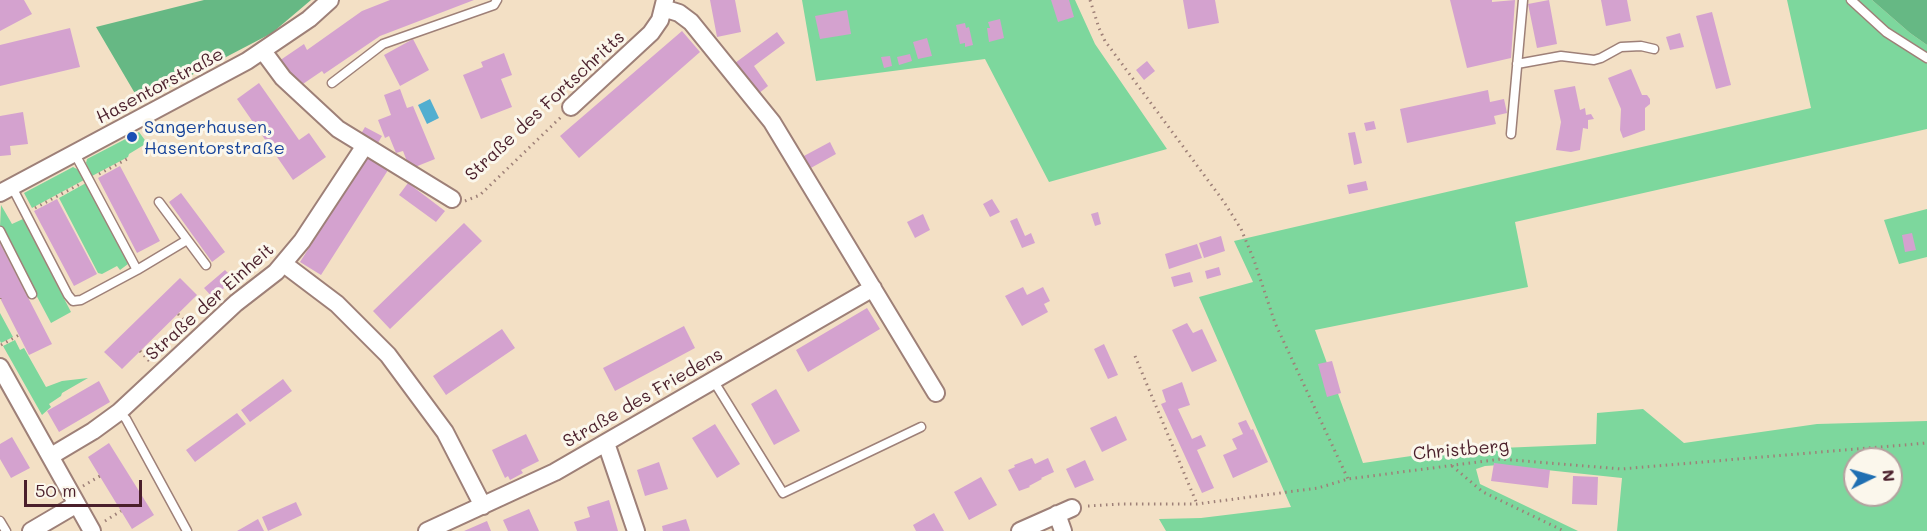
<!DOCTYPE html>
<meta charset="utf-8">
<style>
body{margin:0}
#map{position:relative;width:1927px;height:531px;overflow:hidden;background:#f3e0c5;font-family:Mali,sans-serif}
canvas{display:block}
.north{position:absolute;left:1843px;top:447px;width:60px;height:60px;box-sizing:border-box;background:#fbf7ec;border:2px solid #b4a19f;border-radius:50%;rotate:85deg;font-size:16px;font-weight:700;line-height:24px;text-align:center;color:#4a1f2b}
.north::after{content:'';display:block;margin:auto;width:21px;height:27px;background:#1f6fb2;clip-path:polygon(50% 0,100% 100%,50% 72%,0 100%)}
.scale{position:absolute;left:24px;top:480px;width:118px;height:27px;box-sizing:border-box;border:3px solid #4a1f2b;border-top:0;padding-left:8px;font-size:18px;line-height:21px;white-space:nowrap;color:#4a1f2b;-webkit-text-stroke:4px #fbf7ec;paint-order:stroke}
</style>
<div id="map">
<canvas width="1927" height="531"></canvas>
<div class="north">N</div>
<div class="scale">50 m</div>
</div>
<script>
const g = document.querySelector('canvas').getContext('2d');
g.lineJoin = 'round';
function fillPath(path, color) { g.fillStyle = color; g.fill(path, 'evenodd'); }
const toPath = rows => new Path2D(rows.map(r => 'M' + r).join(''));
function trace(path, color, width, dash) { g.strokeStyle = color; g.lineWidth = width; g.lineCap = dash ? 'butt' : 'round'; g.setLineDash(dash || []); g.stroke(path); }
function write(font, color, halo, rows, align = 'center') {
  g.font = font + ' Mali,sans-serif'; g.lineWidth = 6; g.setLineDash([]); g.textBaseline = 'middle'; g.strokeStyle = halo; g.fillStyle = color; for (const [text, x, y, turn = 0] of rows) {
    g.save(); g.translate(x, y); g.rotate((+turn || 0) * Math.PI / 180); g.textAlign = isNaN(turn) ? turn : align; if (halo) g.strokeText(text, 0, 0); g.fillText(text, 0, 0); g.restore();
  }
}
const green = toPath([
 [802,0,1075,0,1095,44,1167,149,1049,182,985,59,816,81],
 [1787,0,1872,0,1910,33,1927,45,1927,129,1515,222,1528,287,1315,330,1363,463,1425,454,1477,449,1596,444,1597,413,1643,409,1684,443,1817,424,1927,421,1927,531,1617,531,1622,478,1499,465,1485,466,1476,469,1480,484,1578,531,1166,531,1159,519,1201,518,1291,507,1199,297,1253,282,1234,241,1811,108],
 [1855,459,1891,459,1891,495,1855,495],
 [139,132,147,143,129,154,128,157,92,176,86,163,87,159],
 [73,167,79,170,84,180,32,208,24,193],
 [86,183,128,264,120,270,117,266,102,274,98,273,59,198],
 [1,205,12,224,23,219,71,312,51,323,0,227],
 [1927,209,1927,257,1899,264,1884,220],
 [0,313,13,337,1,343,0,341],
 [15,340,20,350,24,348,46,387,62,381,88,378,62,393,61,396,49,404,51,407,42,415,3,346]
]);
const forest = toPath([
 [204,0,311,0,272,33,140,102,96,27],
 [1872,0,1927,0,1927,45,1910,33]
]);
const water = toPath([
 [430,99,439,118,427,124,418,105]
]);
const building = toPath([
 [0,0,24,0,32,14,0,31],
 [390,0,474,0,380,36,324,74,322,71,297,88,279,61,304,44,307,50,362,11],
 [710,0,735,0,741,32,717,37],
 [1051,0,1069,0,1074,17,1058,22],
 [1183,0,1215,0,1219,23,1188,29],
 [1450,0,1492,0,1492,2,1515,0,1511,58,1467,68],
 [1549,0,1557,44,1537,48,1528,4],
 [1601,0,1627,0,1631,21,1606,26],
 [847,10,851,34,820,39,815,16],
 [1712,12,1731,85,1716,89,1696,16],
 [1000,19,1004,38,989,42,987,28,990,28,988,22],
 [965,23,966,28,969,27,973,45,965,47,965,43,960,44,956,25],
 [70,28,80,67,0,86,0,45],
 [682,31,700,52,579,158,560,136],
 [777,32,785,43,754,66,768,86,758,94,735,63],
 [1680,33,1684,47,1670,50,1666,37],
 [927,38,932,56,918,59,913,42],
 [413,39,429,70,400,86,384,55],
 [504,53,512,75,501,79,512,107,481,119,463,75,483,67,481,62],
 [910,54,912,61,899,65,897,57],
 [890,56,892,66,884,68,881,57],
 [1147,61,1155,71,1144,80,1136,70],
 [1631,69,1642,95,1647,95,1650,99,1650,104,1645,108,1645,130,1623,138,1620,130,1621,109,1608,78],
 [259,83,299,140,309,133,326,157,293,180,237,99],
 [1575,86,1580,110,1585,108,1586,115,1591,114,1594,119,1588,120,1588,129,1583,128,1580,150,1571,152,1556,150,1561,122,1554,90],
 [400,89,407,108,413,106,435,159,410,169,403,151,396,153,389,136,385,138,378,120,391,115,384,95],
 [1488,90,1490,102,1504,99,1507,113,1494,116,1496,124,1407,143,1400,109],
 [23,112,28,144,10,146,11,155,0,156,0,116],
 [1374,121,1376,129,1366,131,1364,123],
 [365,127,382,136,375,148,358,139],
 [1355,132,1362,163,1354,165,1348,133],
 [830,142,836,154,809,169,802,157],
 [369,154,390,167,321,275,300,262],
 [120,166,160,241,137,253,98,178],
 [1366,181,1368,190,1349,194,1347,185],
 [408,183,445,211,436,222,399,195],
 [181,193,225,252,212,262,169,202],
 [57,199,97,274,74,286,34,211],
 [992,199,1000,212,990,217,983,204],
 [1098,212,1101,224,1095,226,1091,214],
 [923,214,930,230,915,238,907,222],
 [1017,218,1025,236,1031,233,1035,243,1022,248,1010,221],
 [464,223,482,241,390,329,373,311],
 [1912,233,1916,250,1905,252,1902,235],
 [1221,236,1225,251,1204,258,1199,243],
 [0,243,52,344,29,355,0,298],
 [1197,244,1202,258,1169,269,1165,254],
 [1219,267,1221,275,1207,279,1205,271],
 [225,270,234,279,213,298,204,288],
 [1190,272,1193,282,1174,287,1171,277],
 [180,278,197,295,122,369,104,352],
 [1023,287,1027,295,1043,287,1050,301,1044,304,1048,312,1022,326,1005,296],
 [867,308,880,329,808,372,796,350],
 [1187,323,1193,333,1202,329,1217,361,1192,372,1172,330],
 [684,326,695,348,615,391,603,368],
 [502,329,515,348,446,395,433,376],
 [1104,344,1118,375,1108,379,1094,349],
 [1332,361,1341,393,1327,397,1318,364],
 [283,379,292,391,250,422,241,410],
 [99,381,110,402,59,432,47,411],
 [1182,382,1190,405,1178,409,1192,439,1201,435,1206,446,1197,450,1214,488,1202,493,1161,404,1166,402,1162,390],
 [776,389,800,431,774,445,751,404],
 [237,413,246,424,195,462,186,450],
 [1116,416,1127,440,1102,452,1090,428],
 [1246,420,1251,430,1253,429,1268,462,1233,478,1223,455,1237,449,1232,439,1243,434,1238,423],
 [715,424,740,464,717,478,692,438],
 [526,434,539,461,521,470,523,473,510,480,508,476,505,478,492,450],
 [12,437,30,468,11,478,0,459,0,444],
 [109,443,154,515,132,529,88,457],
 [1032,458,1035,464,1048,458,1054,472,1041,478,1042,479,1029,486,1030,487,1019,491,1008,470,1015,467,1014,465],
 [1085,460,1094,480,1075,488,1066,469],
 [659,462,668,489,645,496,637,470],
 [1494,463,1550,470,1548,488,1491,481],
 [1573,476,1598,477,1597,505,1572,504],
 [981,477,997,505,969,520,954,492],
 [609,500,618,531,577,531,574,522,590,517,587,507],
 [296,502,302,515,268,531,262,517],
 [529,509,539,531,508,531,503,520],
 [934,513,944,531,916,531,913,525],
 [258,519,264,531,237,531],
 [686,519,690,531,663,531,662,526],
 [487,521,491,531,464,531]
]);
const path = toPath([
 [1090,0,1099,28,1105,41,1224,202,1241,229,1254,260,1275,323,1348,479],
 [99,174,129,158],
 [465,201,480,195,561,117],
 [35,208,80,184],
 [0,299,0,298],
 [178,314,190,325],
 [1,345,19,335],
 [140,351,151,363],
 [1135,356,1197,504],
 [1452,466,1483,492,1564,531],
 [83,486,100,476],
 [1088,506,1120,504,1197,504,1318,488,1348,479,1501,459,1621,469,1927,443],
 [105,521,121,511]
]);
const service = toPath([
 [1851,0,1886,32,1927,58],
 [1517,64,1561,56,1594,60,1601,58,1621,47,1641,46,1654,49],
 [332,83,383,44,494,5,497,0],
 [1511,134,1523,0],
 [75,154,137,270],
 [12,187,68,295,73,301,81,300,137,270,187,240],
 [159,202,206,265],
 [0,231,32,294],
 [713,380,783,493,921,427],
 [119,412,126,419,187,531],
 [0,521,6,531]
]);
const minor = toPath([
 [663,8,679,13,691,22,772,122,936,393],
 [263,51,283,78,338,129,452,199],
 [571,107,651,33,660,20,665,0],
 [0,193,247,61,309,19,330,0],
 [284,264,337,304,388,355,445,432,483,506],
 [0,367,92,531],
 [606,443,636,531],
 [51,456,93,431,119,412,236,303,276,272,302,241,364,147],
 [1057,514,1063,531],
 [31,531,77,504],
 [427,531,555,472,873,288],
 [1020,531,1072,508]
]);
const markers = [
 [132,137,6,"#1a4fb4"]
];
const streetNames = [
 ["Hasentorstraße",160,86,-28],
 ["Straße des Fortschritts",545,106,-43],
 ["Straße der Einheit",210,302,-42],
 ["Straße des Friedens",643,398,-30],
 ["Christberg",1461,450,-5]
];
const transitNames = [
 ["Sangerhausen,",144,127],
 ["Hasentorstraße",144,148]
];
fillPath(green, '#7dd79d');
fillPath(forest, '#66b884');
fillPath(water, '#51aed0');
fillPath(building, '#d4a2cf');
trace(service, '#9e8078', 11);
trace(minor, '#9e8078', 20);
trace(path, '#9e8078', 3, [1.5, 4.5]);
trace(service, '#fff', 8);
trace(minor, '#fff', 16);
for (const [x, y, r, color] of markers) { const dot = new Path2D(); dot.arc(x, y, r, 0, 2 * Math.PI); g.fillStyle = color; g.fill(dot); trace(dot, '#fbf7ec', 2); }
write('18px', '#4a1f2b', '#fbf7ec', streetNames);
write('18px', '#164399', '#fbf7ec', transitNames, 'left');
</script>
